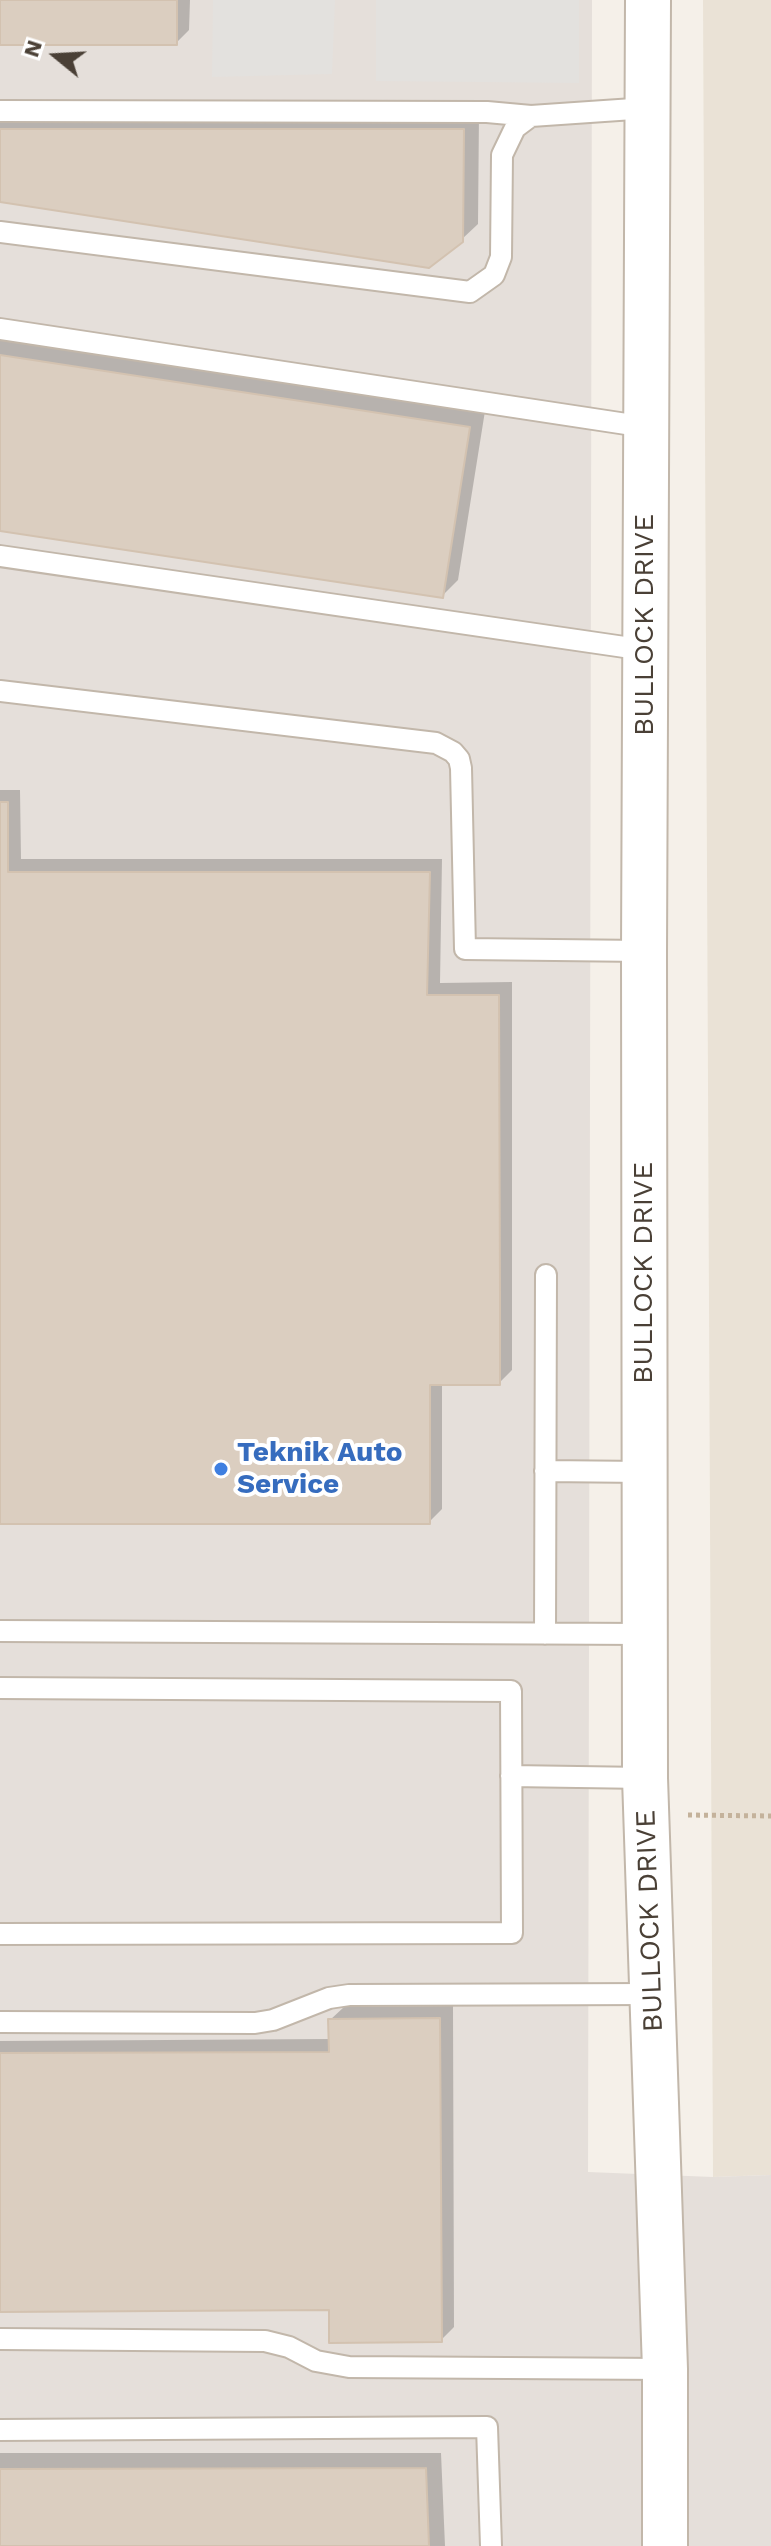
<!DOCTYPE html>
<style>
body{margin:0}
#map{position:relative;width:771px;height:2546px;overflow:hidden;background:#f5f0e9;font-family:"Work Sans",sans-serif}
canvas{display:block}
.north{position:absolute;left:16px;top:16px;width:80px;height:80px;-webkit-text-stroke:6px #fff;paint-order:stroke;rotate:288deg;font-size:22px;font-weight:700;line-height:32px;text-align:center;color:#4a4036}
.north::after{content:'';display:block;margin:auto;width:28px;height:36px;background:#4a4036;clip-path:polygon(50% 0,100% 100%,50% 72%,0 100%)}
</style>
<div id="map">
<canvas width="771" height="2546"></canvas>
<div class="north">N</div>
</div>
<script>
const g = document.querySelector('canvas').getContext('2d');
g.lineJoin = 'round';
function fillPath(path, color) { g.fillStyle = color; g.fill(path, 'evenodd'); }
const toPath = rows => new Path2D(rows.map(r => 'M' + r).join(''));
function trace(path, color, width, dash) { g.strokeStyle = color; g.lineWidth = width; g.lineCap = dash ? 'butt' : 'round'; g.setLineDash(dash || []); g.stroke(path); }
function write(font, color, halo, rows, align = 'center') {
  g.font = font + ' "Work Sans",sans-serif'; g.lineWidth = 8; g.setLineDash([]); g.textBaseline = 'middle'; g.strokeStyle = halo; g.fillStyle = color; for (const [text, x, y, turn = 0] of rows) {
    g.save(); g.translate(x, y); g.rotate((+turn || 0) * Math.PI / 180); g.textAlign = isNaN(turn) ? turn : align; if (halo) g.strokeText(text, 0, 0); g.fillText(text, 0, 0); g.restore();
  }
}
const residential = toPath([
 [703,0,771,0,771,2175,713,2177]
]);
const industrial = toPath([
 [0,0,592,0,588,2172,713,2177,771,2175,771,2546,0,2546]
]);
const parking = toPath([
 [213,0,335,0,332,74,212,77],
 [376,0,579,0,579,83,376,81]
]);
const shadow = toPath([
 [0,0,190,0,189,30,176,43,0,43],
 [479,113,478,224,461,240,0,200,0,114],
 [0,337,485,411,458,580,442,596,0,529],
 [0,790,20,790,21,859,442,859,440,983,512,982,512,1370,499,1383,442,1383,442,1509,429,1522,0,1522],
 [453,2006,454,2327,441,2340,331,2308,0,2310,0,2041,330,2039,330,2020,344,2007],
 [0,2453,441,2453,445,2546,0,2546]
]);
const building = toPath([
 [0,0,177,0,177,45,0,45,0,0],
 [0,129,464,129,463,242,429,268,0,202,0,129],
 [0,355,470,427,443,598,0,531,0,355],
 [0,802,8,802,8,872,430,872,427,995,499,995,500,1294,500,1385,430,1385,430,1524,0,1524,0,802],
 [440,2018,442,2342,329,2343,329,2310,0,2312,0,2053,329,2052,328,2019,440,2018],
 [426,2468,429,2546,0,2546,0,2469,426,2468]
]);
const path = toPath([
 [688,1815,771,1816]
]);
const service = toPath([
 [0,111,487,112,531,116,648,108],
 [0,232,470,292,494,275,501,257,502,155,515,128,531,116],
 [0,329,646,427],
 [0,556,645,650],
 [0,691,436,743,453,752,459,759,461,768,465,949,644,951],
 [545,1471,644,1472],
 [0,1631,645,1634],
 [545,1634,546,1275],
 [0,1688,511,1691,512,1933,0,1934],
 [511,1776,645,1778],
 [0,2022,255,2023,273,2020,329,1998,349,1995,653,1994],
 [0,2339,265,2341,289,2347,316,2361,349,2367,665,2369],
 [0,2430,487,2427,491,2546]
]);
const tertiary = toPath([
 [648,0,644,951,645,1778,665,2369,665,2546]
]);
const markers = [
 [221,1469,8,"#3f7fe0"]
];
const streetNames = [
 ["BULLOCK DRIVE",645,625,-90],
 ["BULLOCK DRIVE",644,1273,-90],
 ["BULLOCK DRIVE",650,1921,-92]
];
const shopNames = [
 ["Teknik Auto",237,1453],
 ["Service",237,1485]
];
fillPath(residential, '#eae2d6');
fillPath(industrial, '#e5dfda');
fillPath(parking, '#e3e1de');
fillPath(shadow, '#0003');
fillPath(building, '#dbcec0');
trace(building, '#d3c2b0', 2);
trace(service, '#c2b7aa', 24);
trace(tertiary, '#c2b7aa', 48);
trace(path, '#c4b29b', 5, [4, 4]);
trace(service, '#fff', 20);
trace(tertiary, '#fff', 44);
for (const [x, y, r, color] of markers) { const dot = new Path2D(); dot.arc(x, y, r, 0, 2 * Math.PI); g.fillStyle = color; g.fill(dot); trace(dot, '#fff', 3); }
write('28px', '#4a4036', '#fff', streetNames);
write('bold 28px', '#366cbe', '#fff', shopNames, 'left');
</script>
